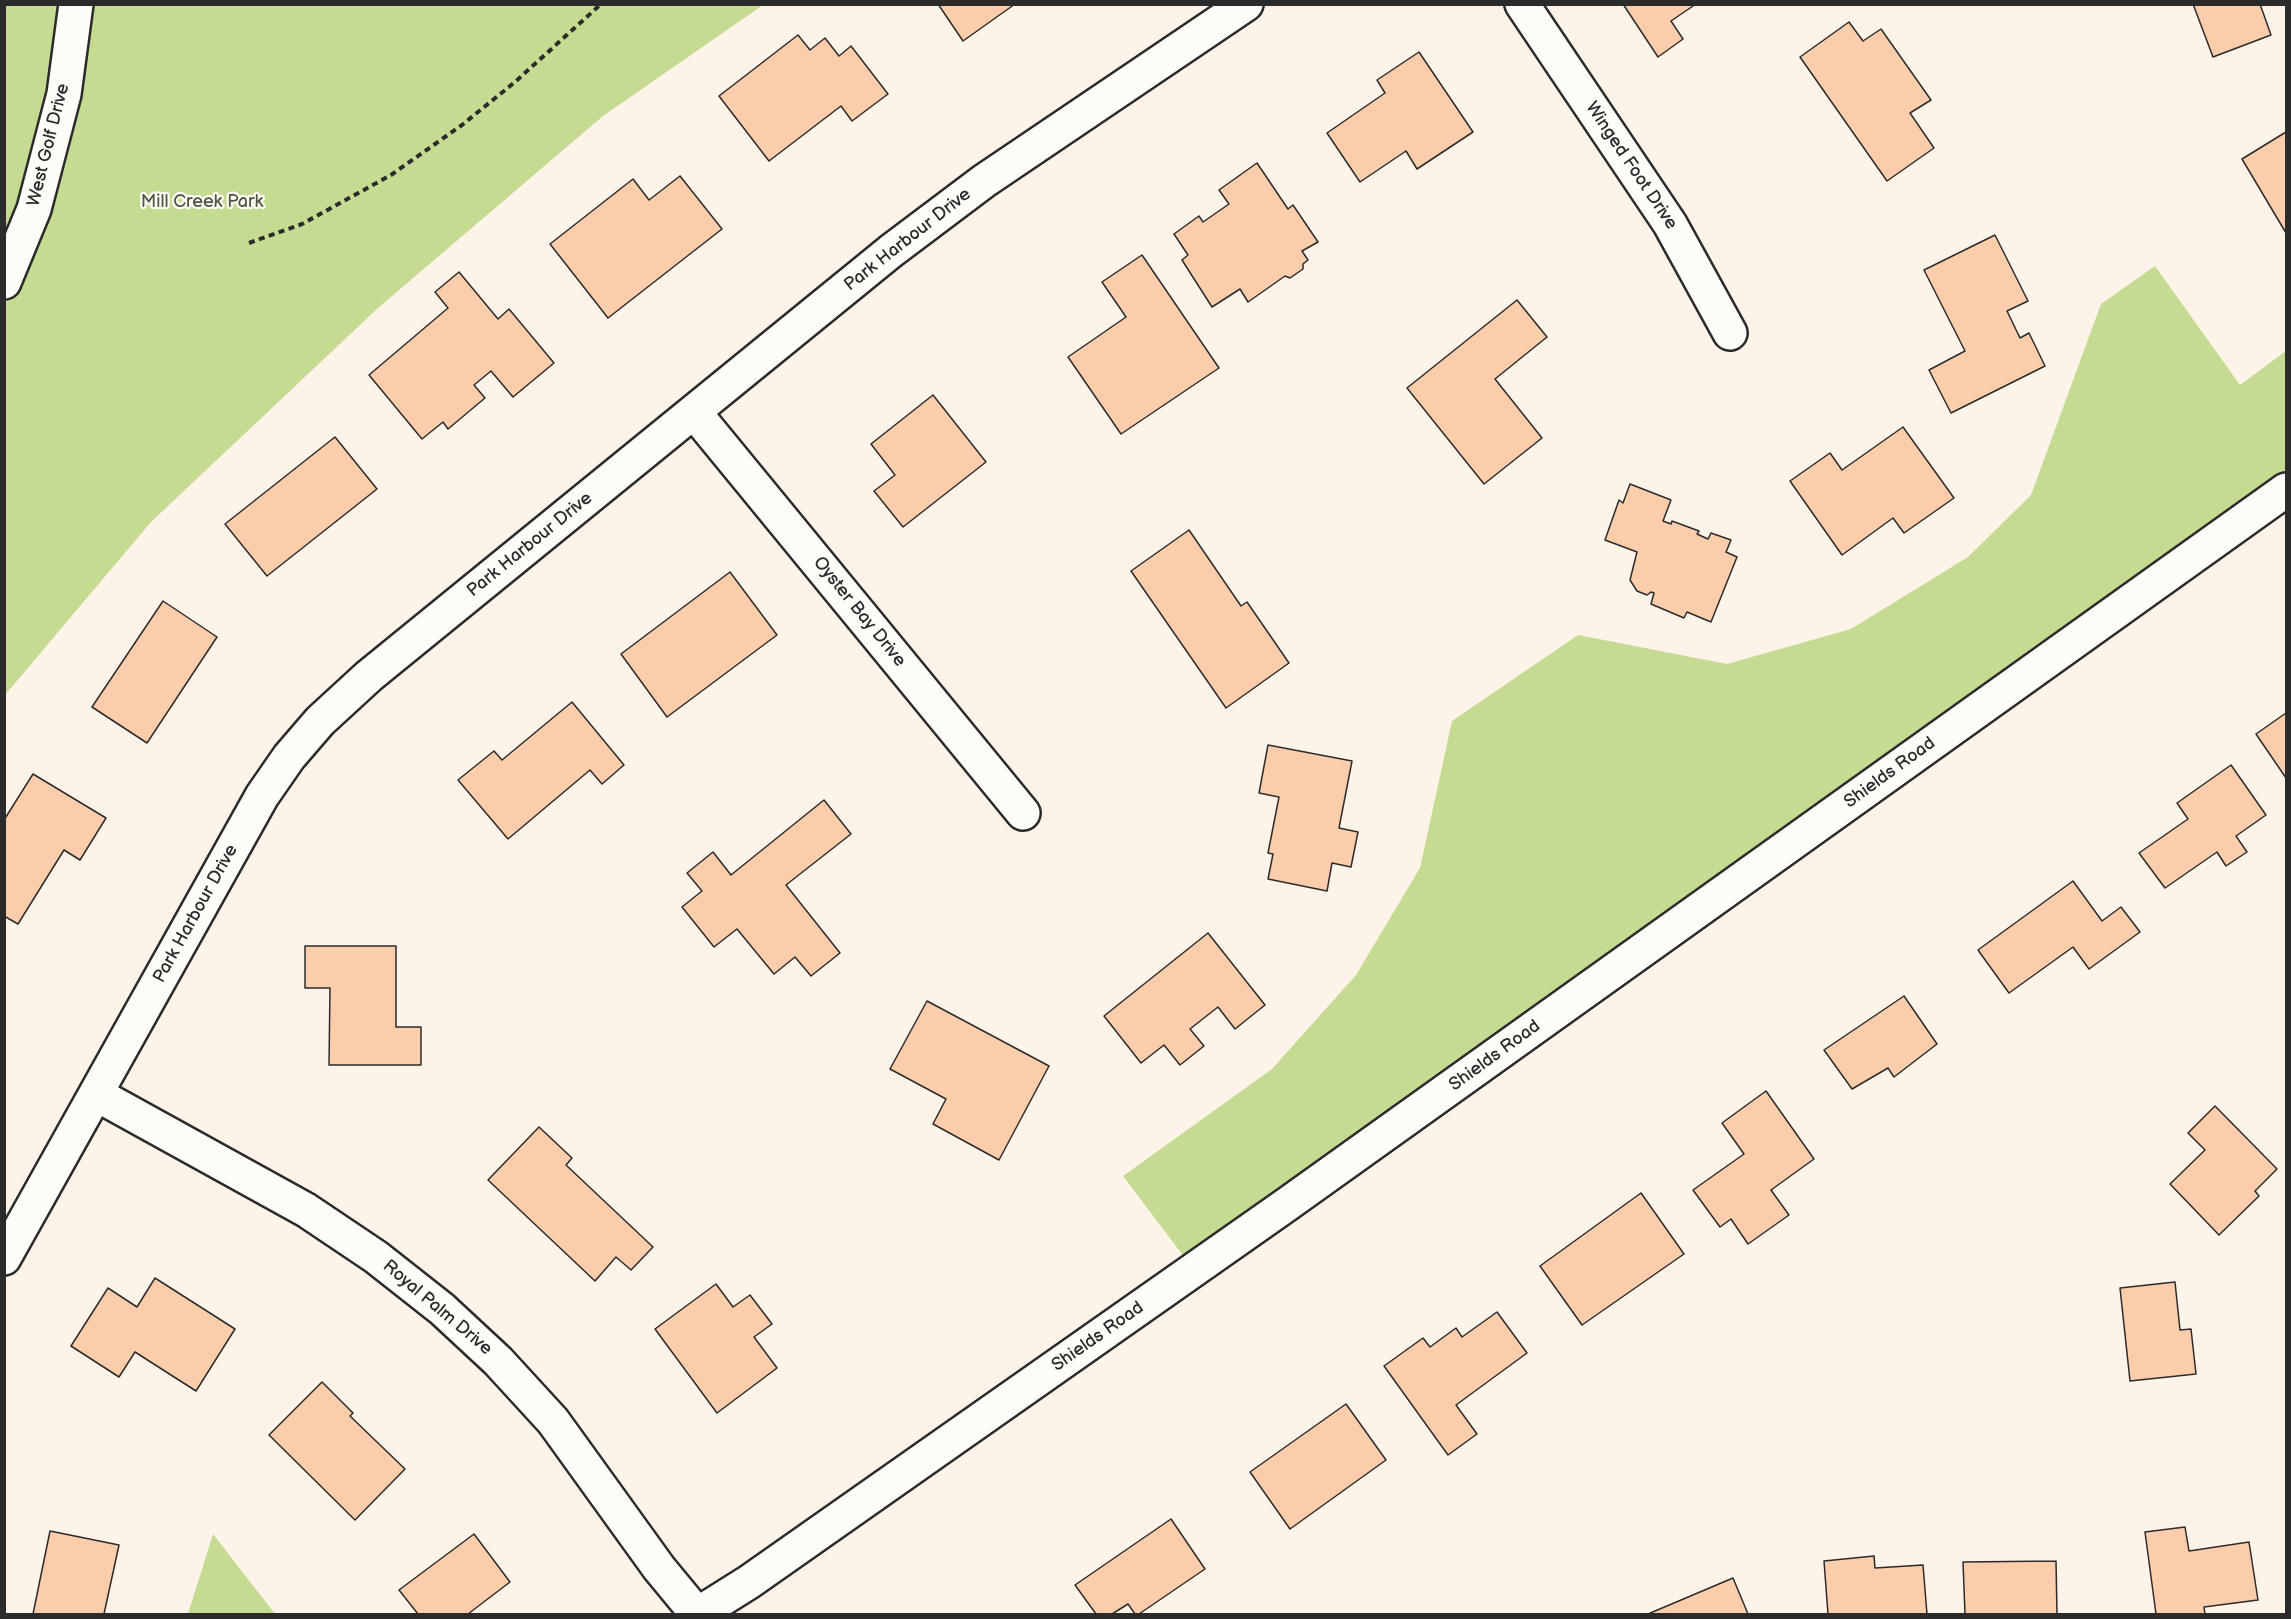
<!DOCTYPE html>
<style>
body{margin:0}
#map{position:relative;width:2291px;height:1619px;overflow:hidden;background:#fdf3e8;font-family:"Balsamiq Sans",sans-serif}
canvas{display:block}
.frame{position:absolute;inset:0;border:6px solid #2b2b2b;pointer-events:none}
</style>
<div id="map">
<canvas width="2291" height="1619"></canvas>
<div class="frame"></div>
</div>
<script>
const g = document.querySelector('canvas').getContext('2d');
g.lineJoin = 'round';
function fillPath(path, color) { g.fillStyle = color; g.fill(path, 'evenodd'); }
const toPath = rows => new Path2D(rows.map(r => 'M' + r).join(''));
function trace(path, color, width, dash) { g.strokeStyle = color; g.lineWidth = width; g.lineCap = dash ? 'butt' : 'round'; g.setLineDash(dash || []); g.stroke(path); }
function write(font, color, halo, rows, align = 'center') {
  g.font = font + ' "Balsamiq Sans",sans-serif'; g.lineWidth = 4.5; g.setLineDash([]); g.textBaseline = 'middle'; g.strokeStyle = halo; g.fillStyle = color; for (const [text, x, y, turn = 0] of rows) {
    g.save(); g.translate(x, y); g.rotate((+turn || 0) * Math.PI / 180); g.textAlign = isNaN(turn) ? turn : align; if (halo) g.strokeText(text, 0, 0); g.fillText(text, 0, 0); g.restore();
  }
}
const green = toPath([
 [5,5,763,5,603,116,378,308,151,522,5,695],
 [2155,266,2240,385,2286,351,2286,490,1194,1270,1123,1176,1272,1069,1356,975,1420,868,1452,721,1578,635,1727,664,1851,629,1968,557,2031,495,2101,304],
 [213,1534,275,1614,188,1614]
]);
const building = toPath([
 [938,4,1015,4,963,41,938,4],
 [1623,4,1696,4,1671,21,1683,39,1658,57,1623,4],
 [2193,4,2260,4,2271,35,2213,57,2193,4],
 [1849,22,1863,41,1881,29,1931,100,1910,113,1934,148,1887,181,1800,57,1849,22],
 [798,35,810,50,825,38,839,56,851,46,888,94,852,121,841,106,769,161,719,96,798,35],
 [1419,52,1473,132,1417,169,1406,151,1360,182,1327,133,1385,93,1377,80,1419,52],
 [2286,132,2286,233,2242,159,2286,132],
 [1257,163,1288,209,1293,205,1318,242,1302,251,1308,260,1303,264,1303,269,1290,278,1285,276,1248,302,1240,289,1212,307,1182,260,1188,255,1174,234,1199,216,1203,222,1229,204,1219,190,1257,163],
 [680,176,722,229,608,318,550,244,633,179,649,200,680,176],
 [1995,235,2028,301,2007,311,2020,338,2029,333,2045,366,1951,413,1929,370,1965,351,1924,270,1995,235],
 [1142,255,1219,368,1121,434,1068,357,1126,317,1102,282,1142,255],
 [459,272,498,319,509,309,554,363,513,397,491,371,474,385,485,398,448,429,443,422,422,439,369,375,448,308,435,292,459,272],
 [1517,300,1547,337,1495,379,1542,438,1484,484,1407,388,1517,300],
 [933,395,986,462,903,527,874,491,895,475,871,444,933,395],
 [1903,427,1954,498,1904,533,1893,518,1842,555,1790,481,1830,453,1842,470,1903,427],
 [335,437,377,489,267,576,225,524,335,437],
 [1630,484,1671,500,1663,521,1671,524,1672,521,1699,531,1697,534,1708,539,1711,533,1731,540,1726,552,1737,557,1711,622,1687,612,1684,618,1651,604,1654,593,1651,592,1647,595,1637,591,1630,580,1637,552,1605,540,1619,500,1623,503,1630,484],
 [1189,530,1241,606,1247,602,1289,663,1226,708,1131,571,1189,530],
 [730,572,777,635,667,717,621,654,730,572],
 [163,601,217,637,147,743,92,707,163,601],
 [572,702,624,765,602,784,590,770,508,839,458,780,494,751,502,760,572,702],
 [2286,713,2286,778,2256,734,2286,713],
 [1268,745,1352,761,1339,828,1358,832,1351,867,1332,863,1327,891,1268,879,1273,854,1268,853,1279,797,1259,793,1268,745],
 [2231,765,2266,815,2236,836,2247,852,2226,866,2217,852,2165,888,2139,853,2188,819,2177,803,2231,765],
 [33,774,106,818,80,860,64,850,18,924,4,916,4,820,33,774],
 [824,800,851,834,786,885,840,953,811,976,795,957,774,974,737,929,714,947,682,907,702,891,687,873,713,852,731,875,824,800],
 [2073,881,2102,921,2121,907,2140,932,2089,969,2073,947,2009,993,1978,950,2073,881],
 [1208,933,1265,1005,1235,1029,1218,1007,1190,1029,1204,1046,1180,1065,1164,1045,1141,1063,1104,1016,1208,933],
 [305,946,396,946,396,1027,421,1027,421,1065,329,1065,330,988,305,988,305,946],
 [1904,996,1937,1044,1894,1077,1888,1068,1852,1089,1824,1050,1904,996],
 [927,1001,1049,1066,999,1160,933,1124,946,1099,890,1069,927,1001],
 [1766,1091,1814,1159,1771,1190,1789,1215,1748,1244,1731,1219,1720,1227,1693,1190,1744,1154,1722,1123,1766,1091],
 [2215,1106,2277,1169,2255,1191,2259,1196,2219,1235,2170,1184,2205,1150,2188,1133,2215,1106],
 [539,1127,572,1158,566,1165,653,1247,631,1270,616,1257,595,1281,488,1180,539,1127],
 [1641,1193,1684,1254,1582,1325,1540,1266,1641,1193],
 [155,1278,235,1329,196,1391,135,1352,119,1377,71,1346,108,1288,137,1307,155,1278],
 [2175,1282,2180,1330,2191,1329,2196,1374,2130,1381,2120,1288,2175,1282],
 [716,1284,733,1307,750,1295,772,1324,754,1337,777,1368,717,1413,655,1329,716,1284],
 [1497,1312,1527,1353,1456,1405,1477,1434,1448,1455,1384,1366,1423,1338,1430,1347,1456,1328,1462,1337,1497,1312],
 [322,1382,353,1413,350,1416,405,1469,355,1520,269,1435,322,1382],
 [1346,1404,1386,1460,1290,1529,1250,1472,1346,1404],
 [1171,1519,1205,1569,1139,1614,1135,1614,1128,1604,1112,1614,1096,1614,1075,1585,1171,1519],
 [2185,1527,2189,1551,2249,1542,2258,1600,2204,1607,2205,1614,2156,1614,2145,1532,2185,1527],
 [50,1531,119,1545,104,1614,33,1614,50,1531],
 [474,1534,510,1582,468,1614,418,1614,399,1590,474,1534],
 [1874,1556,1875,1568,1923,1565,1927,1614,1828,1614,1824,1561,1874,1556],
 [2056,1561,2057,1614,1965,1614,1963,1562,2056,1561],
 [1733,1578,1748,1614,1648,1614,1733,1578]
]);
const path = toPath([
 [249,243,302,224,391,175,462,125,515,82,601,4]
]);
const street = toPath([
 [1522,4,1670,224,1730,333],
 [4,282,34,209,64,94,76,4],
 [694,412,1023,813],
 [96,1094,306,1210,376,1257,442,1309,498,1361,553,1421,659,1568,697,1614],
 [4,1258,262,796,289,757,320,721,369,676,891,251,984,181,1246,4]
]);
const secondary = toPath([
 [698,1614,749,1582,1286,1205,2286,490]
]);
const streetNames = [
 ["West Golf Drive",49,145,-76],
 ["Winged Foot Drive",1631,166,56],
 ["Park Harbour Drive",908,240,-38],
 ["Park Harbour Drive",530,545,-39],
 ["Oyster Bay Drive",859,612,51],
 ["Shields Road",1890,773,-36],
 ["Park Harbour Drive",196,914,-61],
 ["Shields Road",1495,1056,-36],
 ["Royal Palm Drive",437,1308,40],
 ["Shields Road",1098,1337,-35]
];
const parkNames = [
 ["Mill Creek Park",202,202]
];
fillPath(green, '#c5db91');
fillPath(building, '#fbcdaa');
trace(building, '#2b2b2b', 1.5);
trace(street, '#2b2b2b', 38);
trace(secondary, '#2b2b2b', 38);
trace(path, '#2b2b2b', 4, [6, 4.5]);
trace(street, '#fdfcf7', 33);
trace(secondary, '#fdfcf7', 33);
write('18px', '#2b2b2b', '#fdfcf7', streetNames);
write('18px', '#525744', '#fdfcf7', parkNames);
</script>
